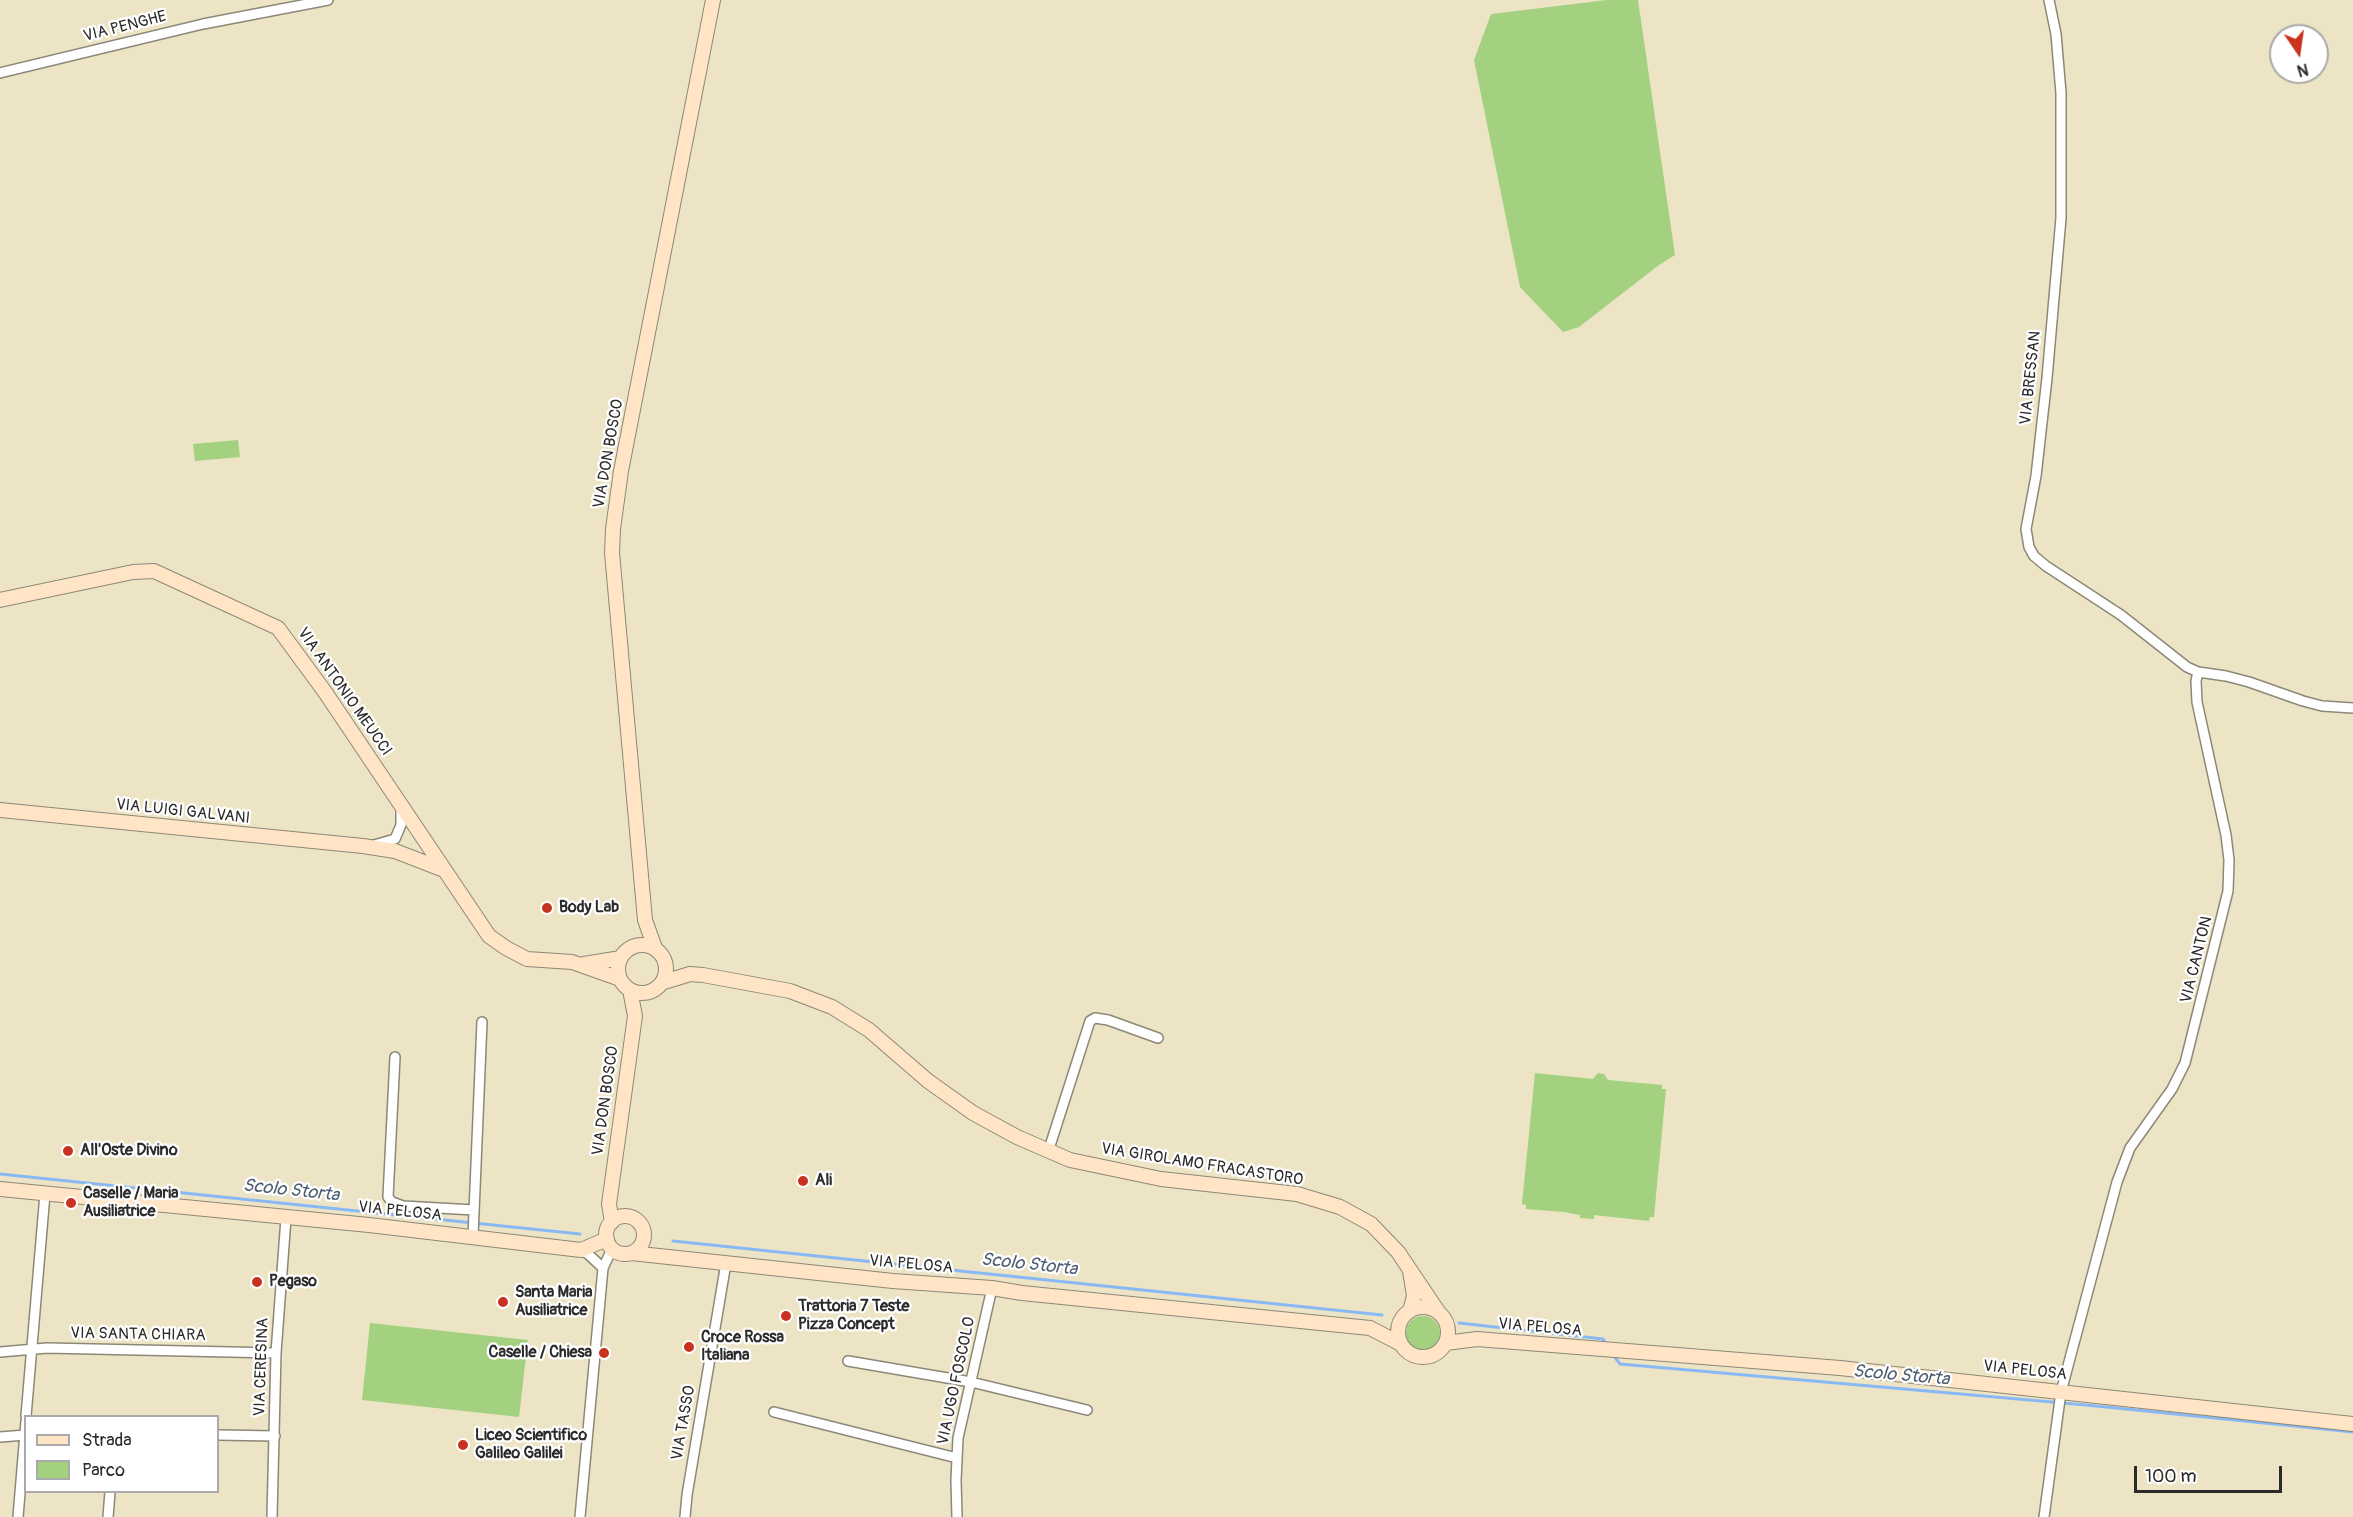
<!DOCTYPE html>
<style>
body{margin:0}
#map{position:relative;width:2353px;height:1517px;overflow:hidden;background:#ede4c5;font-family:Pangolin,sans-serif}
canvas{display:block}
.legend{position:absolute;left:24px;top:1415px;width:195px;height:78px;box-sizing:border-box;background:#fff;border:2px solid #aaa;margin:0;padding:8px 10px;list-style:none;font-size:18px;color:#2b2b2b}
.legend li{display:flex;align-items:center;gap:12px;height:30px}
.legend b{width:30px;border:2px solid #aaa}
.north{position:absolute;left:2269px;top:24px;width:60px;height:60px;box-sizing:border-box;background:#fff;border:2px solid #aaa;border-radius:50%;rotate:167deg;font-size:16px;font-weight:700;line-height:24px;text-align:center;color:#2b2b2b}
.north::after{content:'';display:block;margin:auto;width:21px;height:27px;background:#c8321e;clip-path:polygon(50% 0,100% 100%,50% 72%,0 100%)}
.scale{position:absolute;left:2134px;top:1466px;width:148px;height:27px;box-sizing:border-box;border:3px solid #2b2b2b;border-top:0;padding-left:8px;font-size:18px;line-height:21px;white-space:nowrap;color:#2b2b2b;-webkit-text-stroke:4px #fff;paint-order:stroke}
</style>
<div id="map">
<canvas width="2353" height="1517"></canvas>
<ul class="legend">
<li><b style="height:8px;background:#ffe4c6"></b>Strada</li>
<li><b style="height:16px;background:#a3d17f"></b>Parco</li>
</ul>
<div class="north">N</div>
<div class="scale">100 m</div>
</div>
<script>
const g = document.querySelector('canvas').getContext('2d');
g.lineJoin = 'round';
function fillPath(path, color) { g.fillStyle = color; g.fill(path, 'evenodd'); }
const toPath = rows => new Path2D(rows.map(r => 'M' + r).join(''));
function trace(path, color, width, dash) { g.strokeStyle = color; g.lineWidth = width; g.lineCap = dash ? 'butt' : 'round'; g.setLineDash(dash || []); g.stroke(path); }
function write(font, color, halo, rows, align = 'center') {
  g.font = font + ' Pangolin,sans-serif'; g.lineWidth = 4.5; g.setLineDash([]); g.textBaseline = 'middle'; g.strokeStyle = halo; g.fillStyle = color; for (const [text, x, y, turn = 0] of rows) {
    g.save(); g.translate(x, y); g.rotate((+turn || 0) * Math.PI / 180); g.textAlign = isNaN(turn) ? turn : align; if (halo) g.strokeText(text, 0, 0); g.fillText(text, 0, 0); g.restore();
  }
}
const green = toPath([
 [1607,0,1638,0,1675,255,1659,265,1579,327,1563,332,1520,287,1474,60,1491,14],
 [238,440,240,457,195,461,193,444],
 [1535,1073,1593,1079,1598,1073,1604,1074,1608,1080,1662,1085,1662,1089,1666,1089,1654,1217,1650,1217,1649,1221,1594,1215,1594,1219,1580,1218,1580,1215,1564,1212,1526,1209,1526,1205,1522,1204],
 '1406 1333a17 17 0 1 1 34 0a17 17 0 1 1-34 0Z',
 [370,1323,528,1340,519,1417,362,1400]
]);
const stream = toPath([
 [0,1174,580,1234],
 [673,1241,1382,1315],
 [1459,1323,1603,1339,1606,1344],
 [1613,1355,1620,1364,2086,1405,2353,1432]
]);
const street = toPath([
 [2049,0,2056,34,2061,93,2061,218,2047,378,2036,476,2026,529,2029,547,2034,556,2046,566,2121,615,2187,667,2198,672,2226,676,2249,682,2303,701,2322,706,2353,708],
 [0,73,203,24,328,0],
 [374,845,395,839,401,825,401,807],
 [395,1057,388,1197,392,1202,403,1206,474,1210],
 [1048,1152,1090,1021,1095,1018,1108,1020,1158,1038],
 [473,1236,482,1022],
 [581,1250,588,1254,603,1268],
 [0,1352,47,1348,276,1353],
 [848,1361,971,1382,1087,1410],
 [774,1412,957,1458],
 [26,1416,45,1194],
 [218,1435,275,1436],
 [0,1437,26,1435],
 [18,1517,26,1421],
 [108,1517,110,1492],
 [272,1517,276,1353,286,1218],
 [580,1517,603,1268,612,1249],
 [685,1517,687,1495,726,1263],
 [957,1517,956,1480,958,1438,992,1288],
 [2044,1517,2061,1392,2117,1182,2130,1148,2172,1089,2185,1063,2228,891,2229,860,2226,835,2197,702,2196,681,2198,672]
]);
const secondary = toPath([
 [0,600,133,572,154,571,278,628,325,692,489,936,506,948,527,959,572,962,620,979],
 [0,810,363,846,395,851,444,870],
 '618 969a24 24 0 1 1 48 0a24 24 0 1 1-48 0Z',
 [655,948,645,920,612,553,613,529,621,471,713,0],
 [584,964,621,958],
 [664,982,690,974,703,975,790,991,832,1007,869,1030,928,1081,973,1113,1017,1137,1070,1160,1161,1179,1297,1194,1340,1207,1371,1224,1398,1252,1439,1313],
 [0,1189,369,1225,581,1250,607,1239],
 '606 1235a19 19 0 1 1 38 0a19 19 0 1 1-38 0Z',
 [612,1222,609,1204,635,1016,630,990],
 [631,1253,893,1281,992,1288,1022,1293,1370,1328,1401,1344],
 [1410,1271,1414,1296,1410,1311],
 '1398 1332a25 25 0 1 1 50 0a25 25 0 1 1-50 0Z',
 [1446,1343,1477,1339,1840,1368,2353,1424]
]);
const markers = [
 [547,908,6,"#c8321e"],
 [68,1151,6,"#c8321e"],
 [803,1181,6,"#c8321e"],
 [71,1203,6,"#c8321e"],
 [257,1282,6,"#c8321e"],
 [503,1302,6,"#c8321e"],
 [786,1316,6,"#c8321e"],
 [689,1347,6,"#c8321e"],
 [604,1353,6,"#c8321e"],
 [463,1445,6,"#c8321e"]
];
const streetNames = [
 ["VIA PENGHE",125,27,-14],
 ["VIA BRESSAN",2031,378,-84],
 ["VIA DON BOSCO",609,454,-80],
 ["VIA ANTONIO MEUCCI",344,692,55],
 ["VIA LUIGI GALVANI",183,812,6],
 ["VIA CANTON",2197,960,-76],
 ["VIA DON BOSCO",606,1101,-82],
 ["VIA GIROLAMO FRACASTORO",1202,1165,9],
 ["VIA PELOSA",400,1212,6],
 ["VIA PELOSA",911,1265,5],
 ["VIA PELOSA",1540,1328,5],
 ["VIA SANTA CHIARA",138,1335,1],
 ["VIA CERESINA",262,1367,-88],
 ["VIA PELOSA",2025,1371,6],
 ["VIA UGO FOSCOLO",957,1381,-78],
 ["VIA TASSO",684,1423,-80]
];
const poiNames = [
 ["Body Lab",559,908],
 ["All'Oste Divino",80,1151],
 ["Ali",815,1181],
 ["Caselle / Maria",83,1194],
 ["Ausiliatrice",83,1212],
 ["Pegaso",269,1282],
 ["Santa Maria",515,1293],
 ["Ausiliatrice",515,1311],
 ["Trattoria 7 Teste",798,1307],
 ["Pizza Concept",798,1325],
 ["Croce Rossa",701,1338],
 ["Italiana",701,1356],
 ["Caselle / Chiesa",592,1353,"right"],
 ["Liceo Scientifico",475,1436],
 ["Galileo Galilei",475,1454]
];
const waterNames = [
 ["Scolo Storta",291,1191,6],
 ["Scolo Storta",1029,1265,6],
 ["Scolo Storta",1901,1376,5]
];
fillPath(green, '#a3d17f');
trace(stream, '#89b9f4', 3);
trace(street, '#8c8878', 12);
trace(secondary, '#8c8878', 16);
trace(street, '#fff', 9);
trace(secondary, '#ffe4c6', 14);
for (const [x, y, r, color] of markers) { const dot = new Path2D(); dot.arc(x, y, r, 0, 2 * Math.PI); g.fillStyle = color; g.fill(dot); trace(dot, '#fff', 2); }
write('16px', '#2b2b2b', '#fff', streetNames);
write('bold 16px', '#2b2b2b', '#fff', poiNames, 'left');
write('italic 18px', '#4c5d71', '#fff', waterNames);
</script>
